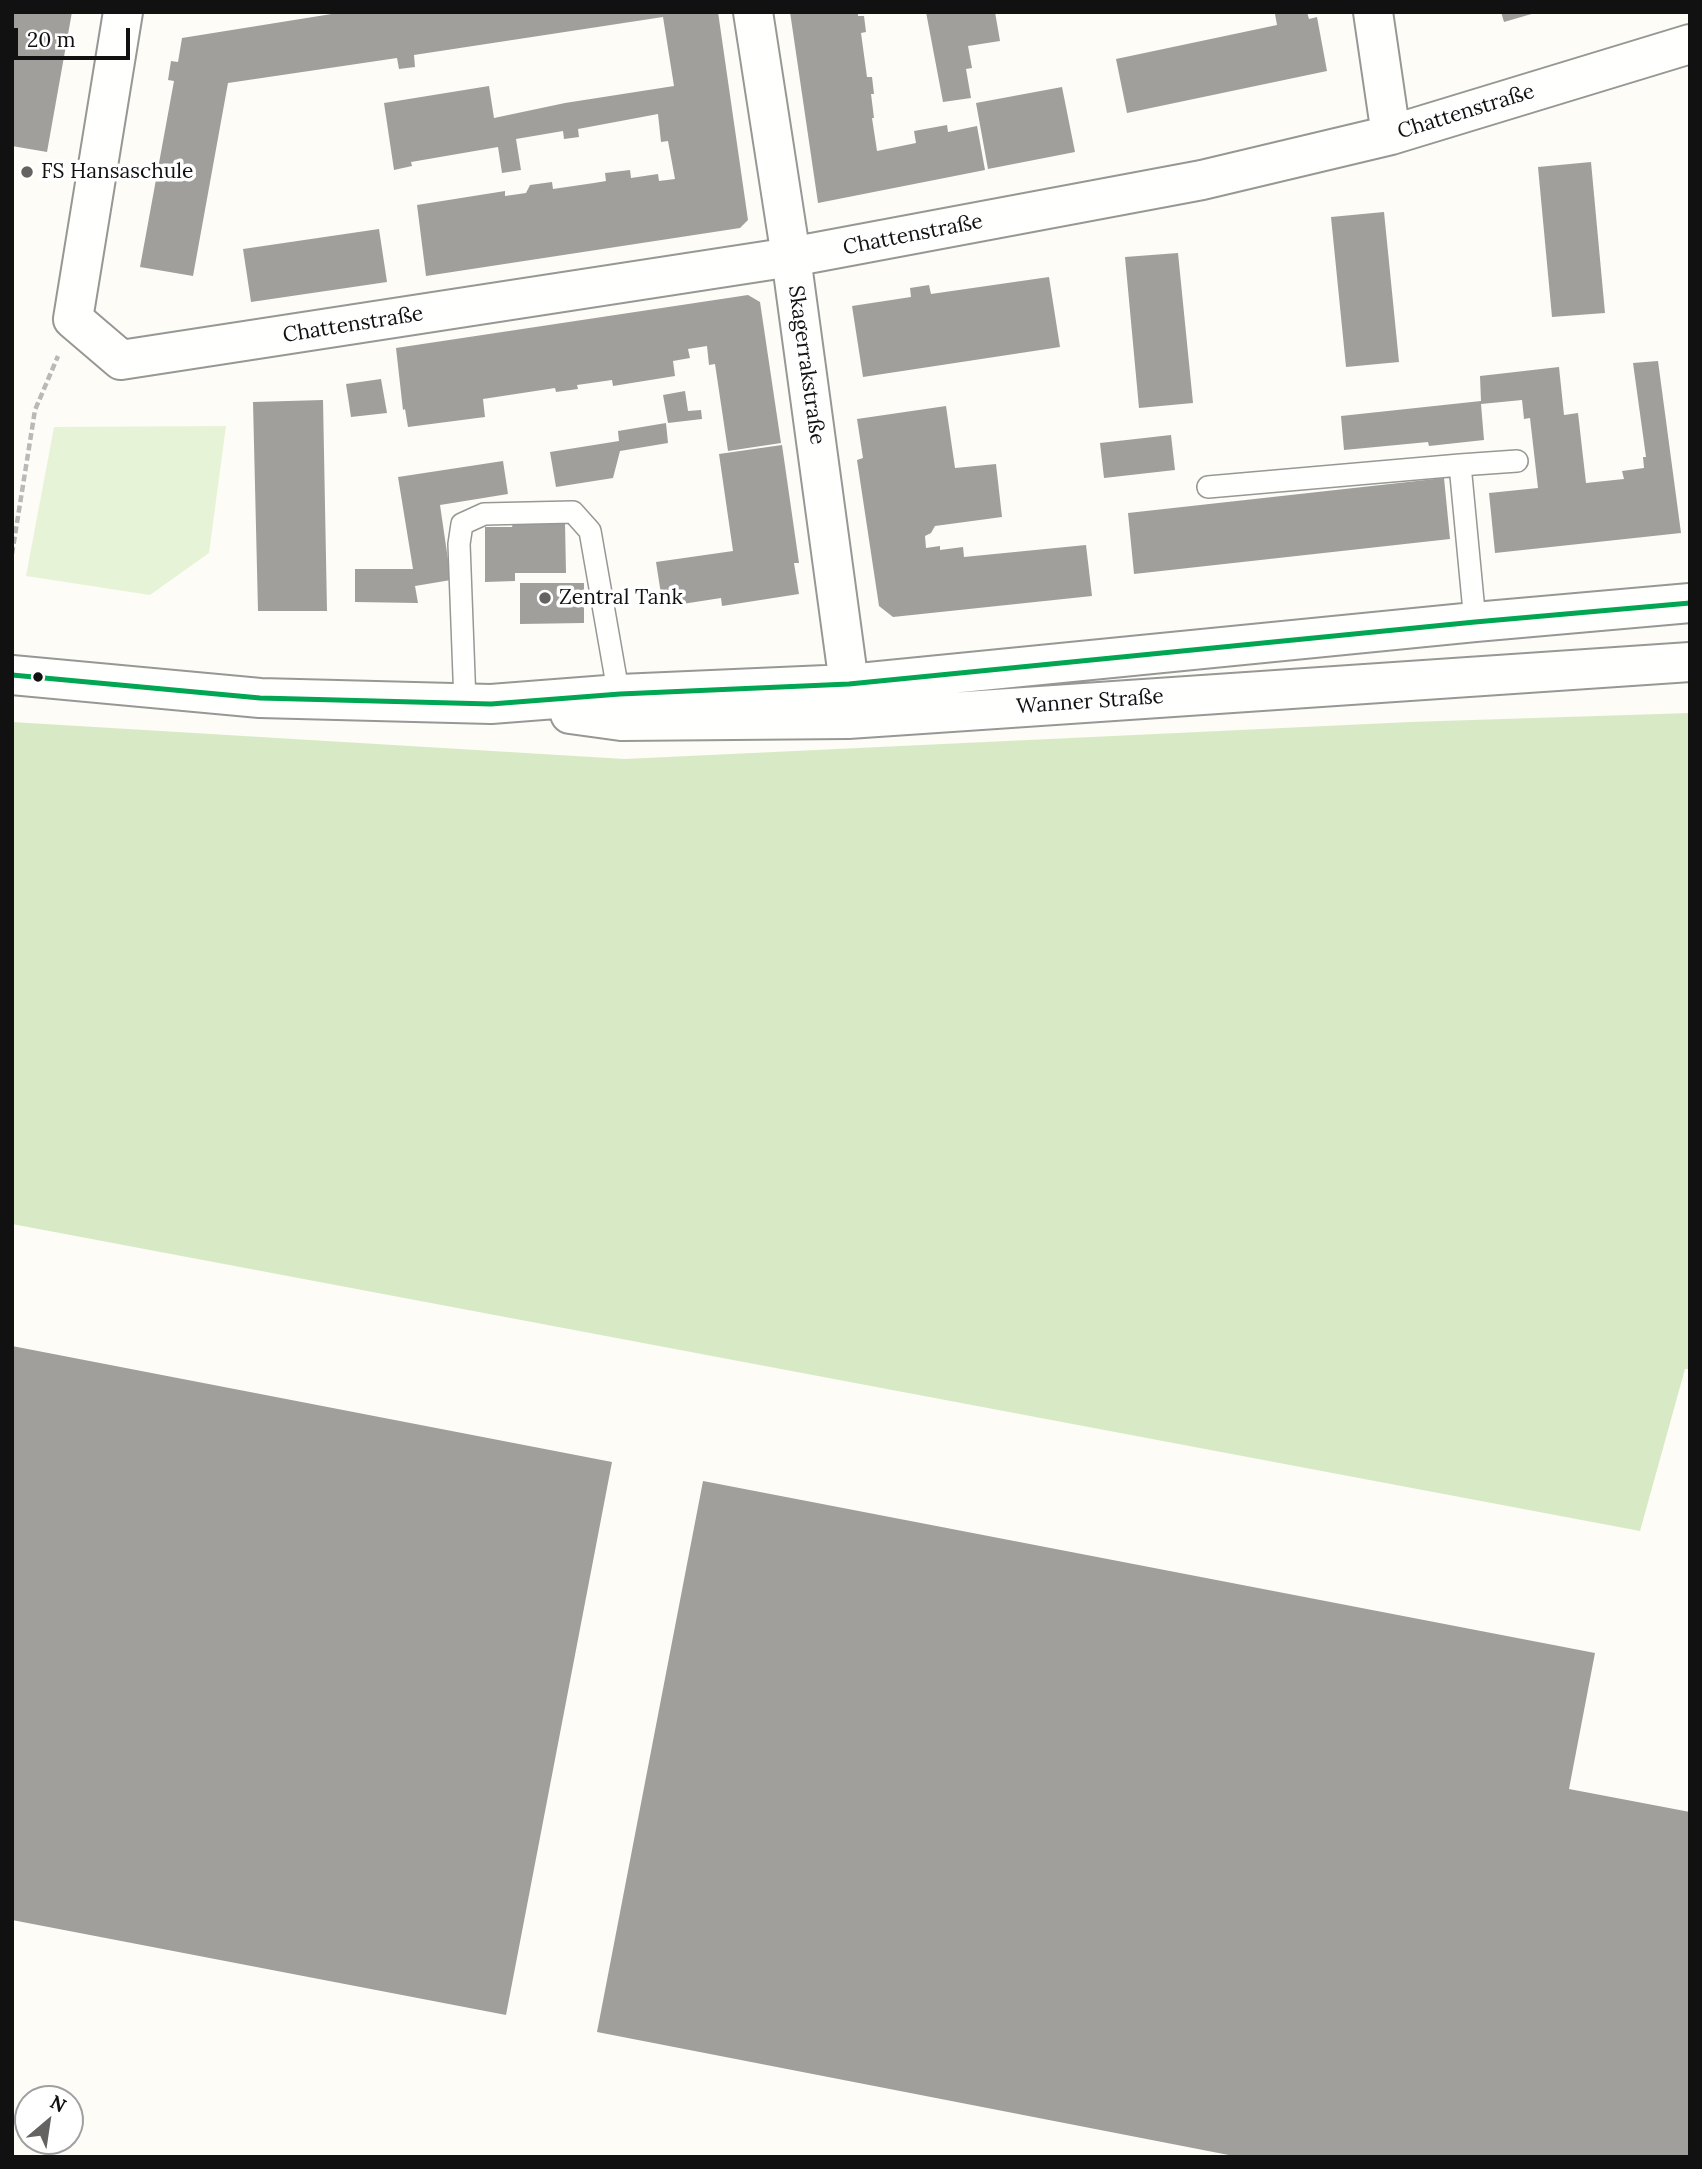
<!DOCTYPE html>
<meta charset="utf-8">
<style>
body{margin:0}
#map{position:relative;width:1702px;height:2169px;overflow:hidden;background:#fdfcf7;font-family:Lora,serif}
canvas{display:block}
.frame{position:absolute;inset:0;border:14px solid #111;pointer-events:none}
.north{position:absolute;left:14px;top:2085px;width:70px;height:70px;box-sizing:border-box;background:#fff;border:2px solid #a0a0a0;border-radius:50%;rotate:29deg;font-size:19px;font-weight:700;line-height:28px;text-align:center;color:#111}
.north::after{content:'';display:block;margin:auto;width:24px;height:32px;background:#646362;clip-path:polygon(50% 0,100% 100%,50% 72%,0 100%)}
.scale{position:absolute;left:14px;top:28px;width:116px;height:32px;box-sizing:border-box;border:4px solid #111;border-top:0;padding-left:9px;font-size:21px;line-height:24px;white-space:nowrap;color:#111;-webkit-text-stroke:5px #fff;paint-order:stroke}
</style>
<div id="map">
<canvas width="1702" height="2169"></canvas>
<div class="frame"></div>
<div class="north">N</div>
<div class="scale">20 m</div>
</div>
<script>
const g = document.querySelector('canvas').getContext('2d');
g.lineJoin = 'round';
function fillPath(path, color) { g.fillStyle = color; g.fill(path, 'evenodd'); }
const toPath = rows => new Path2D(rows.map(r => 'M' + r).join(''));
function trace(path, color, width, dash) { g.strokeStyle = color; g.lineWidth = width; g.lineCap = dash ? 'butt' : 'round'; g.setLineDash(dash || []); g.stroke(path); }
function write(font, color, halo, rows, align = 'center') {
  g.font = font + ' Lora,serif'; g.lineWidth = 7; g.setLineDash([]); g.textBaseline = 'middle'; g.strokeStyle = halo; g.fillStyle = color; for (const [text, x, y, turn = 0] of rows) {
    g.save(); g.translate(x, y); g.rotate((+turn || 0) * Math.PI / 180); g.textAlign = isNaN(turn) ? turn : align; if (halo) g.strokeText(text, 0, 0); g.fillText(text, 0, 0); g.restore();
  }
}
const green = toPath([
 [226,426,209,553,150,595,26,576,54,427]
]);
const forest = toPath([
 [1690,713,1690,1369,1685,1369,1640,1531,12,1224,12,722,625,759,1410,722]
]);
const building = toPath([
 [12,12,72,12,47,152,12,146],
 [344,12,718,12,748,220,740,228,426,276,417,205,505,191,505,196,526,193,530,185,552,182,553,189,594,183,606,181,605,173,630,170,631,178,658,174,659,181,675,179,668,141,661,142,658,114,578,129,579,137,564,139,563,131,516,139,521,170,502,173,498,147,411,162,412,166,394,170,384,103,489,86,494,118,565,103,674,86,663,17,414,55,415,67,399,69,397,58,228,83,193,276,140,267,174,81,168,80,171,61,178,62,182,38],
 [790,12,858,12,858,16,864,16,866,32,861,33,867,77,872,77,874,94,871,94,874,118,872,118,877,151,916,143,914,131,947,125,948,132,977,126,985,170,818,203],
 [926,12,995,12,1000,41,968,46,972,68,966,69,971,98,943,102],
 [1285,12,1307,12,1309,19,1317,17,1327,71,1127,113,1116,59,1277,25,1275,14],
 [1501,12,1535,12,1535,13,1504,22],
 [1062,87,1075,152,988,169,976,103],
 [1591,162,1605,313,1552,317,1538,167],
 [1384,212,1399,362,1346,367,1331,217],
 [379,229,387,282,251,302,243,249],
 [1178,253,1193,403,1139,408,1125,257],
 [1049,277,1060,347,863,377,852,306,911,297,910,288,929,285,931,294],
 [748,295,760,302,781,443,728,451,715,364,709,365,707,346,688,349,690,358,673,361,675,376,613,386,612,380,577,385,578,389,556,392,555,388,483,399,485,417,408,427,405,409,403,410,396,348],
 [1658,361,1681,533,1495,553,1489,493,1538,488,1530,418,1524,419,1522,400,1481,404,1484,440,1429,446,1428,442,1344,450,1341,416,1481,401,1480,376,1559,367,1564,415,1578,413,1586,483,1624,479,1622,471,1644,468,1643,457,1646,457,1633,363],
 [381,379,387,413,351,417,346,384],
 [685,391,688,411,701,410,702,419,668,423,663,395],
 [323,400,327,611,258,611,253,402],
 [946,406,955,468,996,464,1002,517,935,526,931,533,925,536,926,548,940,546,940,550,963,547,964,557,1086,545,1092,596,893,617,879,606,857,460,863,458,857,419],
 [666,423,668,443,620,451,613,478,556,487,550,452,619,441,618,431],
 [1171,435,1175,470,1104,478,1100,443],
 [782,445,799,563,794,563,799,594,722,606,721,598,663,607,656,562,733,551,719,454],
 [503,461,508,494,440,505,451,580,415,586,418,603,355,602,355,569,413,569,398,477],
 [1444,478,1450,539,1134,574,1128,513],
 [513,523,565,523,566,573,515,573,515,581,485,582,485,527,512,527],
 [520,583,584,583,584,623,520,624],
 [12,1346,612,1462,506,2015,12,1920],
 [703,1481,1595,1653,1569,1789,1690,1812,1690,2157,1239,2157,597,2032]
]);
const path = toPath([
 [12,554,35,410,58,356]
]);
const service = toPath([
 [1460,465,1517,461],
 [1208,487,1460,465,1475,622],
 [465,703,459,544,462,524,484,514,573,512,590,531,620,702]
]);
const minor = toPath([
 [123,12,73,319,121,360,791,257,1202,180,1391,135,1690,44],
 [753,12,791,257,849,684,848,710],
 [1373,12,1391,135],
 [12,675,260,698,491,704,620,694,849,684,1475,622,1690,603],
 [570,714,621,721,848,719,1690,662]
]);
const bus1 = toPath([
 [12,675,260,698,491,704,620,694,849,684,1475,622,1690,603]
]);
const markers = [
 [27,172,7,"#646362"],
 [545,598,7,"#646362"],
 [38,677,6,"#111"]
];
const streetNames = [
 ["Chattenstraße",1466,112,-17],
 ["Chattenstraße",913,235,-11],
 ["Chattenstraße",353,325,-9],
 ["Skagerrakstraße",806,365,82],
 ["Wanner Straße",1090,702,-4]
];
const poiNames = [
 ["FS Hansaschule",41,172],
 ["Zentral Tank",559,598]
];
fillPath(green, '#e7f3d7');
fillPath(forest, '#d8eac5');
fillPath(building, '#a19f9c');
trace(service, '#979795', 24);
trace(minor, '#979795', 42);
trace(path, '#b9b9b8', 4.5, [7, 3.5]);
trace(service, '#fffffe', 21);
trace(minor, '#fffffe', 38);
trace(bus1, '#00a651', 5);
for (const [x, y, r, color] of markers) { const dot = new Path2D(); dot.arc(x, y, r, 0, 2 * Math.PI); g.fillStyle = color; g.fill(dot); trace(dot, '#fff', 2.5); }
write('21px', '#111', '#fff', streetNames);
write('21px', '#111', '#fff', poiNames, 'left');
</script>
